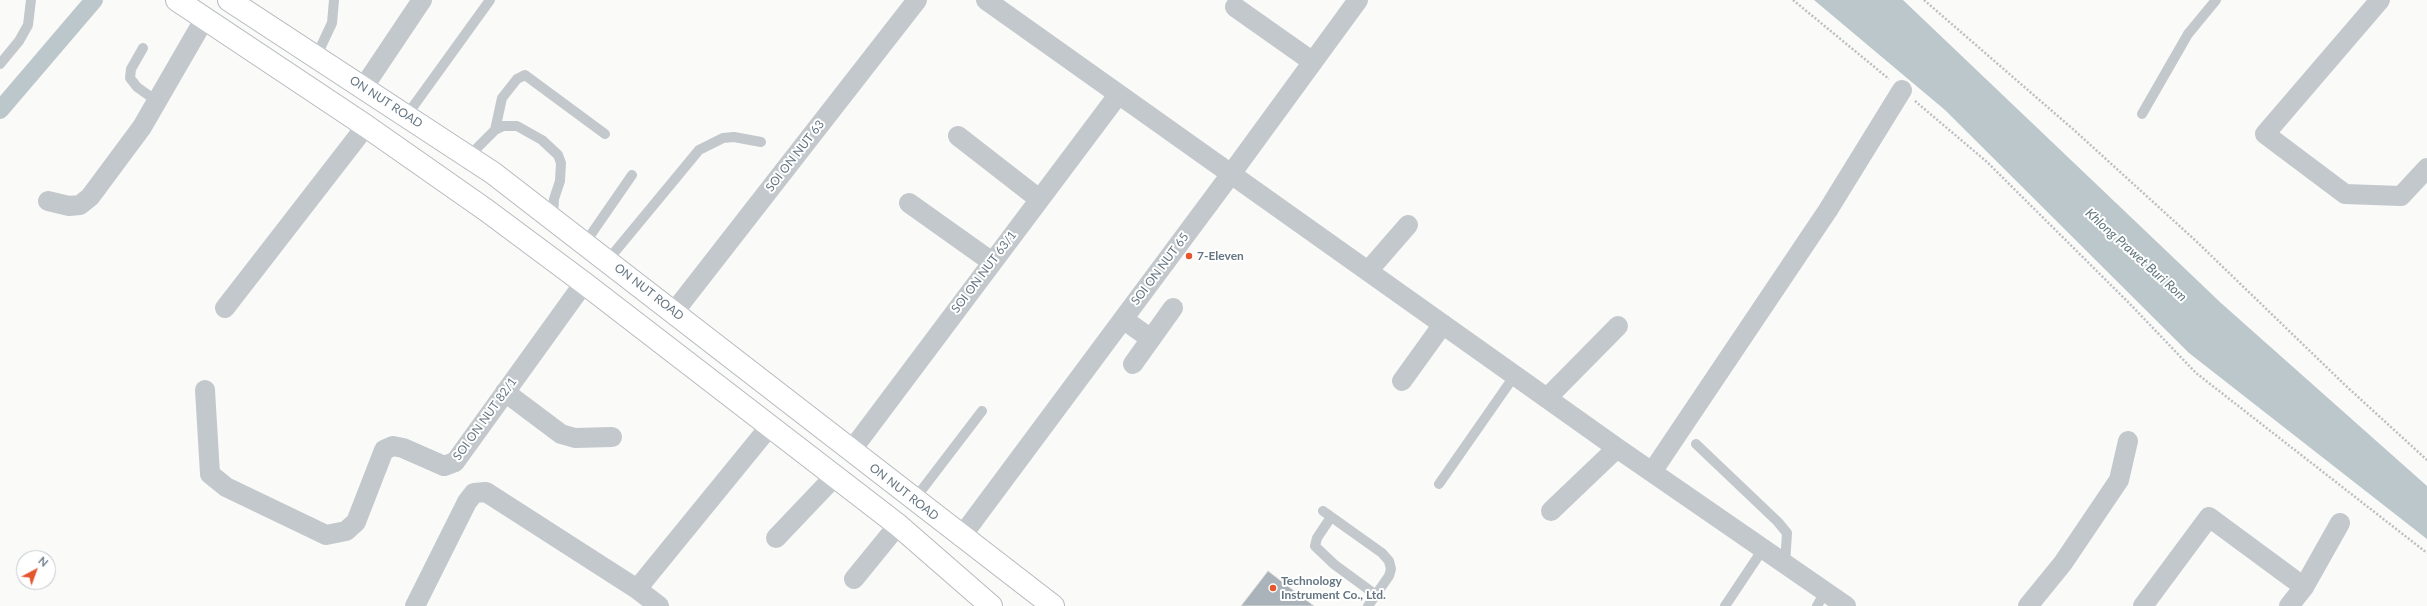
<!DOCTYPE html>
<style>
body{margin:0}
#map{position:relative;width:2427px;height:606px;overflow:hidden;background:#fafaf8;font-family:Lato,sans-serif}
canvas{display:block}
.north{position:absolute;left:16px;top:550px;width:40px;height:40px;box-sizing:border-box;background:#fff;border:1px solid #c1c8cd;border-radius:50%;rotate:41deg;font-size:11px;font-weight:700;line-height:16px;text-align:center;color:#657683}
.north::after{content:'';display:block;margin:auto;width:14px;height:18px;background:#e4572e;clip-path:polygon(50% 0,100% 100%,50% 72%,0 100%)}
</style>
<div id="map">
<canvas width="2427" height="606"></canvas>
<div class="north">N</div>
</div>
<script>
const g = document.querySelector('canvas').getContext('2d');
g.lineJoin = 'round';
function fillPath(path, color) { g.fillStyle = color; g.fill(path, 'evenodd'); }
const toPath = rows => new Path2D(rows.map(r => 'M' + r).join(''));
function trace(path, color, width, dash) { g.strokeStyle = color; g.lineWidth = width; g.lineCap = dash ? 'butt' : 'round'; g.setLineDash(dash || []); g.stroke(path); }
function write(font, color, halo, rows, align = 'center') {
  g.font = font + ' Lato,sans-serif'; g.lineWidth = 4; g.setLineDash([]); g.textBaseline = 'middle'; g.strokeStyle = halo; g.fillStyle = color; for (const [text, x, y, turn = 0] of rows) {
    g.save(); g.translate(x, y); g.rotate((+turn || 0) * Math.PI / 180); g.textAlign = isNaN(turn) ? turn : align; if (halo) g.strokeText(text, 0, 0); g.fillText(text, 0, 0); g.restore();
  }
}
const water = toPath([
 [1814,0,1903,0,2221,303,2427,486,2427,539,2189,353,1945,110]
]);
const canal = toPath([
 [0,110,94,0]
]);
const building = toPath([
 [1268,571,1314,606,1241,606,1268,571]
]);
const path = toPath([
 [1793,0,1889,79],
 [1924,0,2074,130,2196,241,2345,385,2427,460],
 [1915,101,1987,162,2130,304,2196,373,2427,553]
]);
const service = toPath([
 [143,48,131,69,130,78,137,87,158,102],
 [316,57,332,23,334,0],
 [0,64,19,41,28,25,31,0],
 [2142,114,2188,34,2216,0],
 [407,115,490,0],
 [495,130,502,98,517,79,525,75,605,134],
 [469,156,495,130,503,126,517,126,542,140,558,155,561,163,560,181,554,199,553,218],
 [585,243,632,175],
 [608,260,699,150,723,138,734,137,761,142],
 [1696,444,1778,522,1787,533,1785,564],
 [1439,484,1515,375],
 [914,500,982,411],
 [1323,511,1382,553,1389,561,1391,569,1389,576,1368,606],
 [1331,517,1317,538,1315,546,1335,565,1376,595],
 [1725,606,1763,549],
 [1817,606,1825,592]
]);
const minor = toPath([
 [986,0,1617,448,1846,606],
 [2380,0,2265,134,2345,194,2401,196,2427,168],
 [1235,7,1313,62],
 [363,88,422,0],
 [958,136,1039,199],
 [48,201,69,206,80,205,90,197,142,127,205,18],
 [909,203,992,262],
 [1368,271,1408,225],
 [225,308,366,126],
 [674,312,917,0],
 [1123,319,1151,339],
 [1133,364,1173,308],
 [1402,381,1443,324],
 [205,390,210,474,226,487,326,535,346,531,356,522,384,450,393,446,403,448,444,466,455,462,584,283],
 [505,392,561,434,575,438,612,437],
 [1547,398,1618,326],
 [851,451,1118,95],
 [1652,472,1828,210,1902,90],
 [1551,511,1617,448],
 [961,537,1231,174,1358,0],
 [776,538,835,476],
 [854,579,898,525],
 [637,589,659,606],
 [415,606,467,502,474,493,486,492,637,589,770,426],
 [2028,606,2063,563,2119,480,2128,441],
 [2143,606,2209,517,2304,587],
 [2289,606,2304,587,2340,523]
]);
const primary = toPath([
 [177,0,366,126,486,210,584,283,898,525,991,606],
 [229,0,493,173,1053,606]
]);
const markers = [
 [1189,256,4,"#e4572e"],
 [1273,588,4,"#e4572e"]
];
const streetNames = [
 ["ON NUT ROAD",386,102,33],
 ["SOI ON NUT 63",795,156,-52],
 ["SOI ON NUT 65",1160,269,-53],
 ["SOI ON NUT 63/1",984,272,-53],
 ["ON NUT ROAD",649,292,38],
 ["SOI ON NUT 82/1",485,419,-54],
 ["ON NUT ROAD",904,492,38]
];
const poiNames = [
 ["7-Eleven",1197,256],
 ["Technology",1281,581],
 ["Instrument Co., Ltd.",1281,595]
];
const waterNames = [
 ["Khlong Prawet Buri Rom",2136,255,42]
];
fillPath(water, '#bbc7cb');
trace(canal, '#bbc7cb', 18);
fillPath(building, '#aab3b9');
trace(building, '#dcdcda', 1);
trace(primary, '#b5babe', 24);
trace(path, '#bbbfc2', 2.5, [2, 2]);
trace(service, '#c3c8cc', 10);
trace(minor, '#c3c8cc', 20);
trace(primary, '#fff', 22);
for (const [x, y, r, color] of markers) { const dot = new Path2D(); dot.arc(x, y, r, 0, 2 * Math.PI); g.fillStyle = color; g.fill(dot); trace(dot, '#fff', 1.5); }
write('12px', '#657683', '#fff', streetNames);
write('bold 12px', '#657683', '#fff', poiNames, 'left');
write('italic 13px', '#60757c', '#fff', waterNames);
</script>
